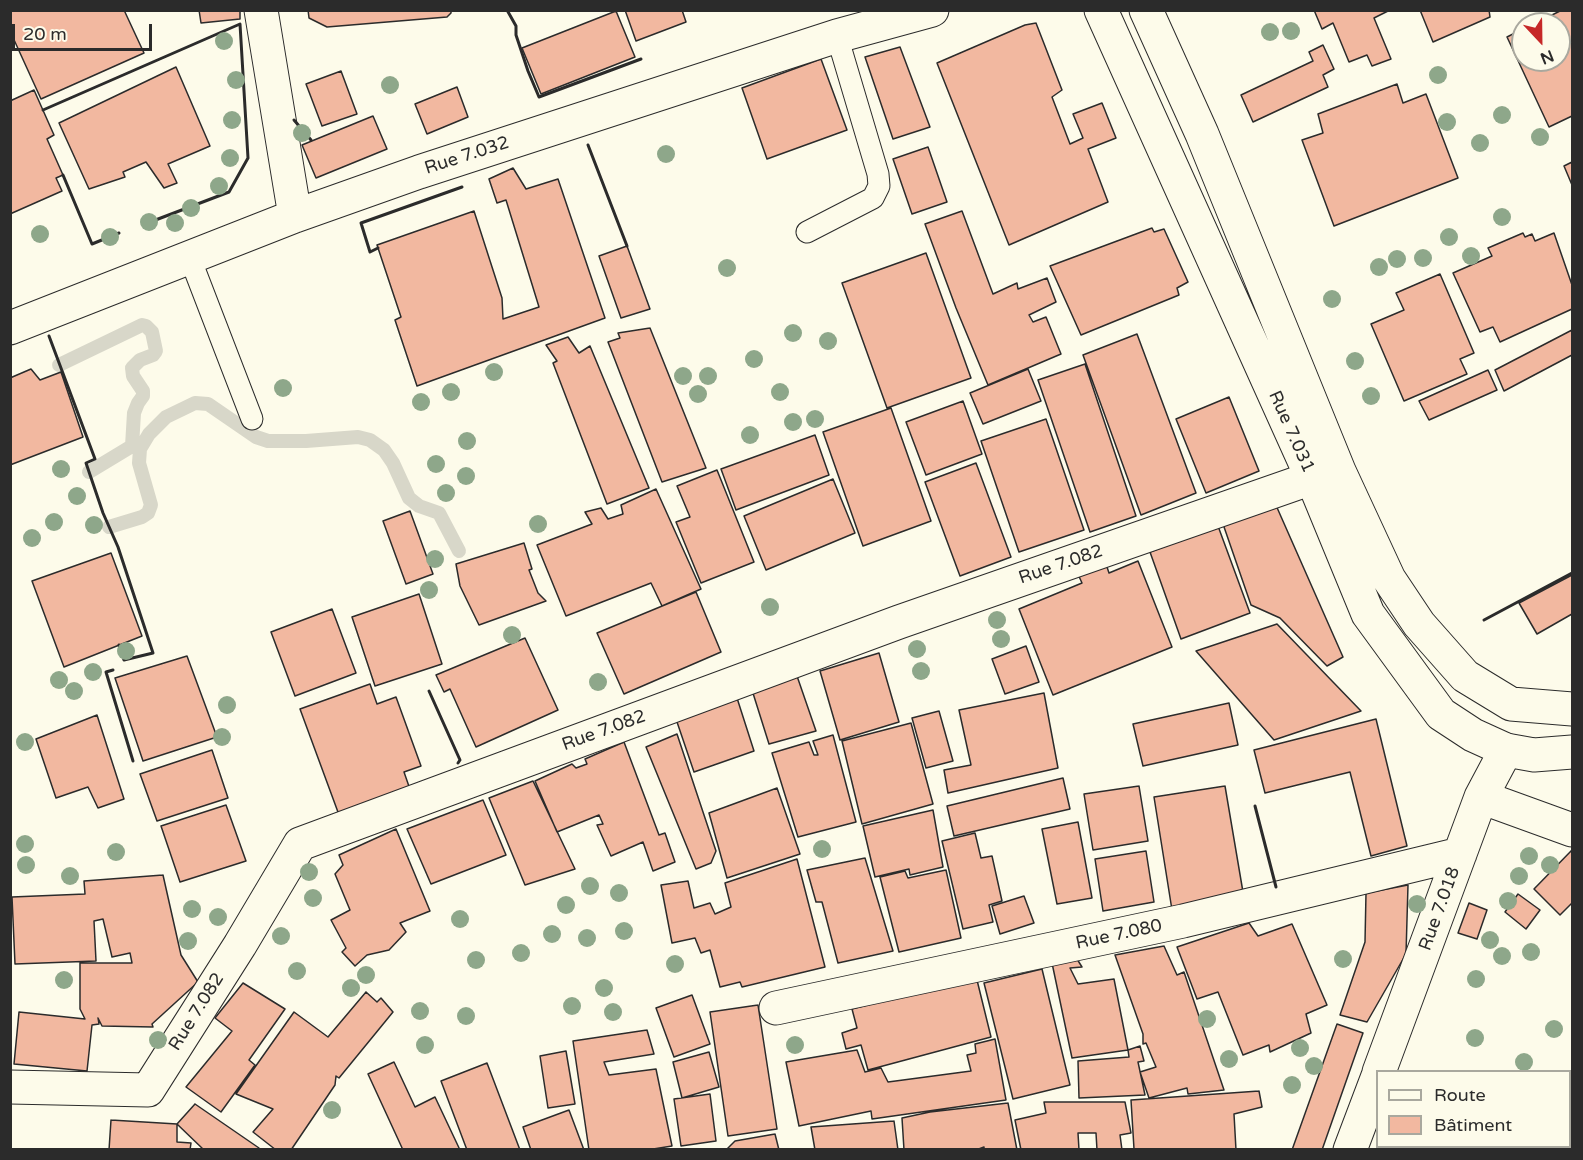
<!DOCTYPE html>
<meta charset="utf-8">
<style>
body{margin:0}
#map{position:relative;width:1583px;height:1160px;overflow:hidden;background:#fdfbea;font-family:"Varela Round",sans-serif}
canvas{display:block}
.frame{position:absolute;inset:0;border:12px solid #2b2b2b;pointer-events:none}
.legend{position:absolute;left:1376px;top:1070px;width:195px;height:78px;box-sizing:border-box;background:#fdfbea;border:2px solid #a9a89e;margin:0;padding:8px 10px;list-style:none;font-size:18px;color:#2b2b2b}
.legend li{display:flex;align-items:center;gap:12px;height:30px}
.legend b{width:30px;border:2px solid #a9a89e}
.north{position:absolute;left:1511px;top:12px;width:60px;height:60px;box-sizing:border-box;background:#fdfbea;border:2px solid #a9a89e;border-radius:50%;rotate:158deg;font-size:16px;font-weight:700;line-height:24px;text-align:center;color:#2b2b2b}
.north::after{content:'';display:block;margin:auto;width:21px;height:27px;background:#c62828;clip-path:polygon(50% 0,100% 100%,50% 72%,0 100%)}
.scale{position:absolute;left:12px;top:24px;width:140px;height:27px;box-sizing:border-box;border:3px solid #2b2b2b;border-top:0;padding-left:8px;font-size:18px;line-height:21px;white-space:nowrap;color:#2b2b2b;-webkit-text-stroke:4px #fdfbea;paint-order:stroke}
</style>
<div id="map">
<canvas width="1583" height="1160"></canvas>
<div class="frame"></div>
<ul class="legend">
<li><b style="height:8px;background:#fdfbea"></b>Route</li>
<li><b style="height:16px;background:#f2b8a0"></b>Bâtiment</li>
</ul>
<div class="north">N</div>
<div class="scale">20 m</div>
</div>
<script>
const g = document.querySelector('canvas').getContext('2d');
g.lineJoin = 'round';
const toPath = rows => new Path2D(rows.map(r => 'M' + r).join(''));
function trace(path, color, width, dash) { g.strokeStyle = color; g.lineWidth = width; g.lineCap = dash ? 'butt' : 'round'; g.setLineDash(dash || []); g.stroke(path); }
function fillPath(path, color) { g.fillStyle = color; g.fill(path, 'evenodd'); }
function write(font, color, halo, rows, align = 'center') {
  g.font = font + ' "Varela Round",sans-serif'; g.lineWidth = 4.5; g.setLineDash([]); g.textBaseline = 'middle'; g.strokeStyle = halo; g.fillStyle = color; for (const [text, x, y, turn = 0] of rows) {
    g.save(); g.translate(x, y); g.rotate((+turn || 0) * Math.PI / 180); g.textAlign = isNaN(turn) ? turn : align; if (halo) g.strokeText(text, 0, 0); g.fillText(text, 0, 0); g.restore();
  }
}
const stream = toPath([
 [59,365,142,325,146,326,152,332,156,351,153,355,140,360,132,368,133,376,143,391,143,396,138,403,134,413,132,446,89,472],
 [109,527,142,517,148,513,151,505,139,463,140,449,149,434,166,417,195,403,208,404,256,437,268,441,306,441,358,437,370,440,384,450,393,463,409,498,419,506,439,513,459,551]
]);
const building = toPath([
 [10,10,124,10,144,53,41,99,10,31,10,10],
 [199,10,240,10,240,19,201,23,199,10],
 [308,10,451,10,451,13,447,17,327,27,309,18,308,10],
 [625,10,682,10,686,22,636,41,625,10],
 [1314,10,1390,10,1374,18,1391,59,1372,66,1367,55,1349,62,1333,23,1322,29,1314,10],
 [1420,10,1489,10,1490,17,1433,42,1420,10],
 [1562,10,1572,10,1572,116,1549,127,1507,37,1523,29,1523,60,1559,60,1559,24,1534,24,1562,10],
 [616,11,635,57,541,94,522,48,616,11],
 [1036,23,1062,90,1052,97,1070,144,1083,138,1073,114,1102,103,1116,138,1088,149,1108,202,1009,245,937,63,1025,25,1036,23],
 [1323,45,1334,69,1323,75,1328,87,1253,122,1241,95,1313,61,1309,52,1323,45],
 [900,47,930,127,893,139,865,57,900,47],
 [821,59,847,130,767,159,742,88,821,59],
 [176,67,210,146,168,164,177,183,164,188,146,162,123,172,125,177,89,189,59,123,176,67],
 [341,71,357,114,322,126,306,84,341,71],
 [1397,84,1403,103,1426,94,1458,178,1334,226,1302,140,1323,133,1318,114,1397,84],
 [457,87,468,117,427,134,415,104,457,87],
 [34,90,54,135,47,139,63,175,56,178,62,191,10,214,10,101,34,90],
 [373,116,387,149,316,178,302,145,373,116],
 [928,147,947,202,912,214,893,159,928,147],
 [1572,162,1572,185,1564,166,1572,162],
 [513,168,526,189,558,179,605,318,417,386,395,320,401,317,377,245,474,211,502,298,503,319,539,307,506,200,497,203,489,179,513,168],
 [962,211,993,294,1017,283,1018,289,1047,278,1056,302,1029,315,1033,322,1046,317,1061,354,988,385,956,308,925,224,962,211],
 [1152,228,1154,232,1164,229,1188,282,1177,288,1179,295,1081,335,1050,266,1152,228],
 [1523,233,1525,237,1532,234,1535,241,1554,233,1572,285,1572,309,1500,342,1493,327,1480,332,1453,273,1492,256,1488,248,1523,233],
 [627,246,650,309,621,318,599,256,627,246],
 [926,253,971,378,887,408,842,283,926,253],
 [1440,274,1474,353,1460,359,1467,374,1404,401,1371,324,1404,310,1396,293,1440,274],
 [650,328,706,468,662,482,608,342,620,338,618,333,650,328],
 [1572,330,1572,355,1504,391,1495,370,1572,330],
 [1137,334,1196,493,1141,515,1083,355,1137,334],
 [568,337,579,353,590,346,649,488,607,504,553,363,557,361,546,345,568,337],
 [1085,364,1136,516,1090,532,1038,380,1085,364],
 [31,369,40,380,61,372,83,437,10,465,10,378,31,369],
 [1028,369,1041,401,983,424,970,393,1028,369],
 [1488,370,1497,390,1429,420,1419,401,1488,370],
 [1229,397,1259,471,1206,493,1176,419,1229,397],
 [963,401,982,454,926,475,906,422,963,401],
 [891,408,931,521,863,546,823,432,891,408],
 [1046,419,1084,530,1019,552,981,441,1046,419],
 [815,435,829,475,736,510,721,469,815,435],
 [976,463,1011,557,960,576,925,482,976,463],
 [717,470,754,562,701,583,676,522,690,517,677,486,717,470],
 [833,479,855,533,766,570,744,516,833,479],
 [656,489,701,589,662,606,651,583,566,616,537,545,592,524,585,512,601,508,608,519,623,514,621,505,656,489],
 [1275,503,1343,657,1327,666,1280,618,1251,605,1223,524,1275,503],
 [410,511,433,574,406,584,383,521,410,511],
 [1218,526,1250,613,1181,639,1150,552,1218,526],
 [524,543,532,569,529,570,538,593,546,601,479,625,460,586,456,564,524,543],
 [111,553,142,636,64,667,32,581,111,553],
 [1105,561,1109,573,1138,561,1172,647,1053,695,1019,609,1082,583,1077,572,1105,561],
 [1572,575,1572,614,1537,634,1519,603,1572,575],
 [696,592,721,652,624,694,597,633,696,592],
 [419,594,442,664,375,686,352,617,419,594],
 [332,609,356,673,295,696,271,632,332,609],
 [1277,624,1361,711,1274,740,1196,651,1277,624],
 [525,638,558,710,476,747,450,689,444,692,436,675,525,638],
 [1026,646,1039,682,1005,694,992,659,1026,646],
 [879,653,899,722,840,740,820,671,879,653],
 [187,656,217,737,143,761,115,678,187,656],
 [797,676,816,731,769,744,752,690,797,676],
 [370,684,377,704,396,697,421,766,404,772,413,798,342,823,300,709,370,684],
 [1044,693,1058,768,948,793,944,770,971,765,959,710,1044,693],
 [737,698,754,751,694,772,676,719,737,698],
 [1229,703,1238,745,1143,766,1133,724,1229,703],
 [939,711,953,761,926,768,912,718,939,711],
 [97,715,124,799,98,808,88,787,56,798,36,739,97,715],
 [1376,719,1407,846,1371,856,1350,772,1265,793,1254,750,1376,719],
 [911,723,933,804,862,824,842,741,911,723],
 [677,734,716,851,711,863,696,869,646,747,677,734],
 [833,735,856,822,798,837,772,753,809,742,814,755,818,755,813,741,833,735],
 [624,742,659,835,665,833,675,862,653,871,643,842,611,856,597,825,603,824,599,815,557,832,535,781,572,764,576,768,587,764,585,759,624,742],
 [212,750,228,798,157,821,140,774,212,750],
 [1063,778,1070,809,954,836,947,806,1063,778],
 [533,781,575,869,525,885,489,798,533,781],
 [1139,786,1148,841,1093,850,1084,794,1139,786],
 [1225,786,1244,898,1172,910,1154,797,1225,786],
 [777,788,800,854,727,878,709,813,777,788],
 [483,800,506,855,431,884,407,829,483,800],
 [226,805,246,861,180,882,161,826,226,805],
 [933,810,943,867,910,875,909,869,875,877,863,826,933,810],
 [1078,822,1092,898,1057,904,1042,829,1078,822],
 [396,829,430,911,400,923,406,932,389,950,367,955,355,966,342,952,346,948,331,920,350,910,335,874,343,865,339,855,396,829],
 [975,833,981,858,992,856,1002,901,989,905,993,922,963,929,942,841,975,833],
 [1572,850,1572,903,1560,915,1534,889,1572,850],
 [1146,851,1154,902,1103,911,1095,859,1146,851],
 [865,858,893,951,838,963,822,902,816,902,807,870,865,858],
 [797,859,825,967,742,987,740,982,720,987,710,950,701,953,695,938,672,943,661,885,688,881,694,908,710,903,715,914,731,907,725,883,797,859],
 [946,870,961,938,899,952,880,877,905,871,908,878,946,870],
 [163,875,181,955,198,982,152,1024,153,1027,102,1026,98,1018,99,1024,92,1025,87,1071,14,1064,19,1012,85,1019,80,1009,80,963,132,963,130,953,112,957,103,919,94,921,96,961,15,964,12,897,85,894,84,881,163,875],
 [1408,885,1406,954,1367,1022,1340,1015,1365,942,1366,893,1408,885],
 [1518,894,1540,910,1526,929,1505,912,1518,894],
 [1024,896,1034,923,1000,934,992,906,1024,896],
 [1469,903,1487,910,1477,939,1458,933,1469,903],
 [1249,923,1258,936,1292,924,1327,1005,1306,1014,1311,1033,1270,1052,1269,1045,1243,1055,1218,992,1197,999,1177,947,1249,923],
 [1164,946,1177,975,1184,972,1224,1090,1188,1094,1187,1088,1149,1098,1140,1072,1156,1067,1146,1043,1143,1044,1143,1034,1115,955,1164,946],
 [1077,959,1082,967,1070,968,1078,984,1114,979,1128,1050,1072,1058,1052,963,1077,959],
 [1042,969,1070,1085,1013,1099,984,983,1042,969],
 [976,976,991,1037,868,1070,861,1045,846,1049,842,1033,857,1028,852,1009,976,976],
 [243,983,285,1009,249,1060,255,1065,221,1112,186,1087,232,1031,215,1018,243,983],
 [366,992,377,1002,381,998,393,1012,339,1078,336,1076,335,1085,291,1150,276,1150,253,1132,273,1109,236,1094,294,1012,328,1037,366,992],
 [692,995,710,1044,674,1057,656,1008,692,995],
 [758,1005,777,1129,728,1136,710,1012,758,1005],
 [1337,1024,1363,1033,1322,1150,1292,1150,1337,1024],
 [647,1030,654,1054,604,1062,609,1075,656,1069,672,1146,647,1150,589,1150,573,1041,647,1030],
 [995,1039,1006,1100,872,1119,871,1111,799,1126,786,1062,857,1050,865,1072,881,1068,888,1082,971,1071,967,1055,976,1053,975,1044,995,1039],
 [1140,1046,1144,1061,1138,1062,1145,1095,1079,1098,1078,1061,1129,1057,1128,1050,1140,1046],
 [566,1051,575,1104,548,1108,540,1056,566,1051],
 [709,1052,719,1087,682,1098,673,1062,709,1052],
 [394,1062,415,1107,435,1097,460,1150,403,1150,368,1074,394,1062],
 [487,1063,520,1150,467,1150,441,1081,487,1063],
 [1259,1091,1262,1107,1234,1114,1236,1150,1134,1149,1131,1100,1259,1091],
 [710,1094,716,1141,681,1146,674,1099,710,1094],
 [1044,1102,1125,1102,1131,1133,1120,1135,1122,1150,1097,1150,1096,1133,1078,1133,1079,1150,1021,1150,1015,1120,1046,1113,1044,1102],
 [1008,1103,1017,1150,984,1150,984,1147,976,1150,904,1150,902,1118,930,1112,1008,1103],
 [195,1104,259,1148,260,1150,204,1150,177,1124,195,1104],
 [569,1110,584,1150,531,1150,523,1127,569,1110],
 [111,1120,177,1124,177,1142,191,1143,190,1150,109,1150,111,1120],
 [894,1121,898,1150,815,1150,811,1127,894,1121],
 [775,1134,779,1150,726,1150,735,1141,775,1134]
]);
const lane = toPath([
 [807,232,873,198,879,186,878,174,837,36],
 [190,258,252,419]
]);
const street = toPath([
 [261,10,295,216],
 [10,328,295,216,419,172,837,36,932,10],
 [1481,797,1572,830],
 [776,1008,1183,921,1460,854],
 [1379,1072,1481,797,1506,750],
 [10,1087,148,1090,240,945,300,844,899,622,1312,478],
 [1350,1150,1378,1076]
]);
const secondary = toPath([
 [1101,10,1312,478,1368,614,1441,714,1473,735,1506,750,1534,755,1572,752],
 [1146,10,1202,134,1339,471,1389,579,1419,624,1465,676,1511,704,1572,709]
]);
const wall = toPath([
 [507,10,516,26,516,35,528,71,539,97,641,59],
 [43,110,240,24,248,158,229,192,145,224],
 [294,120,311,140],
 [588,145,627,246],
 [63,175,92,244,119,233],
 [378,248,370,252,361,223,462,187],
 [49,336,95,459,86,463,103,513,118,547,153,653,124,660,119,645],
 [1484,620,1572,573],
 [113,670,106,672,133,761],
 [429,691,460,760,458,763],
 [1255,806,1276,887]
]);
const trees = [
 [1291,31],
 [1270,32],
 [224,41],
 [1438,75],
 [236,80],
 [390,85],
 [1502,115],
 [232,120],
 [1447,122],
 [302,133],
 [1540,137],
 [1480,143],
 [666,154],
 [230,158],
 [219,186],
 [191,208],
 [1502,217],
 [149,222],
 [175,223],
 [40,234],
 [110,237],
 [1449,237],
 [1471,256],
 [1423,258],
 [1397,259],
 [1379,267],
 [727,268],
 [1332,299],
 [793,333],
 [828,341],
 [754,359],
 [1355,361],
 [494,372],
 [683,376],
 [708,376],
 [283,388],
 [451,392],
 [780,392],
 [698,394],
 [1371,396],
 [421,402],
 [815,419],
 [793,422],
 [750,435],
 [467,441],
 [436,464],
 [61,469],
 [466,476],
 [446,493],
 [77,496],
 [54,522],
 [538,524],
 [94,525],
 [32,538],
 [435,559],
 [429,590],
 [770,607],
 [997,620],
 [512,635],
 [1001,639],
 [917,649],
 [126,651],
 [921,671],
 [93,672],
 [59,680],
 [598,682],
 [74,691],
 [227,705],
 [222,737],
 [25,742],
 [25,844],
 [822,849],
 [116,852],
 [1529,856],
 [26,865],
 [1550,865],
 [309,872],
 [70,876],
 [1519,876],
 [590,886],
 [619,893],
 [313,898],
 [1508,901],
 [1417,904],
 [566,905],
 [192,909],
 [218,917],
 [460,919],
 [624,931],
 [552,934],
 [281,936],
 [587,938],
 [1490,940],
 [188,941],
 [1531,952],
 [521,953],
 [1502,956],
 [1343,959],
 [476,960],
 [675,964],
 [297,971],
 [366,975],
 [1476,979],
 [64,980],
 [351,988],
 [604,988],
 [572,1006],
 [420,1011],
 [613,1012],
 [466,1016],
 [1207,1019],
 [1554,1029],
 [1475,1038],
 [158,1040],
 [425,1045],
 [795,1045],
 [1300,1048],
 [1229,1059],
 [1524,1062],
 [1314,1066],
 [1292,1085],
 [332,1110]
];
const streetNames = [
 ["Rue 7.032",467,156,-18],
 ["Rue 7.031",1291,432,66],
 ["Rue 7.082",1061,565,-19],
 ["Rue 7.082",604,731,-20],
 ["Rue 7.018",1440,909,-70],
 ["Rue 7.080",1119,935,-12],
 ["Rue 7.082",197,1012,-58]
];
trace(stream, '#d8d7c9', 14);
fillPath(building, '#f2b8a0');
trace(building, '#2b2b2b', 1.5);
trace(lane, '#2b2b2b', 23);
trace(street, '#2b2b2b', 35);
trace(secondary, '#2b2b2b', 35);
trace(lane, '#fdfbea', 21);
trace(street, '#fdfbea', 33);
trace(secondary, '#fdfbea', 33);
trace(wall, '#2b2b2b', 3);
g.fillStyle = '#8ea78a';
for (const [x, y] of trees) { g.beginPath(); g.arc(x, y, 9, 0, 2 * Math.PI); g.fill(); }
write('18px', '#2b2b2b', '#fdfbea', streetNames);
</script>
